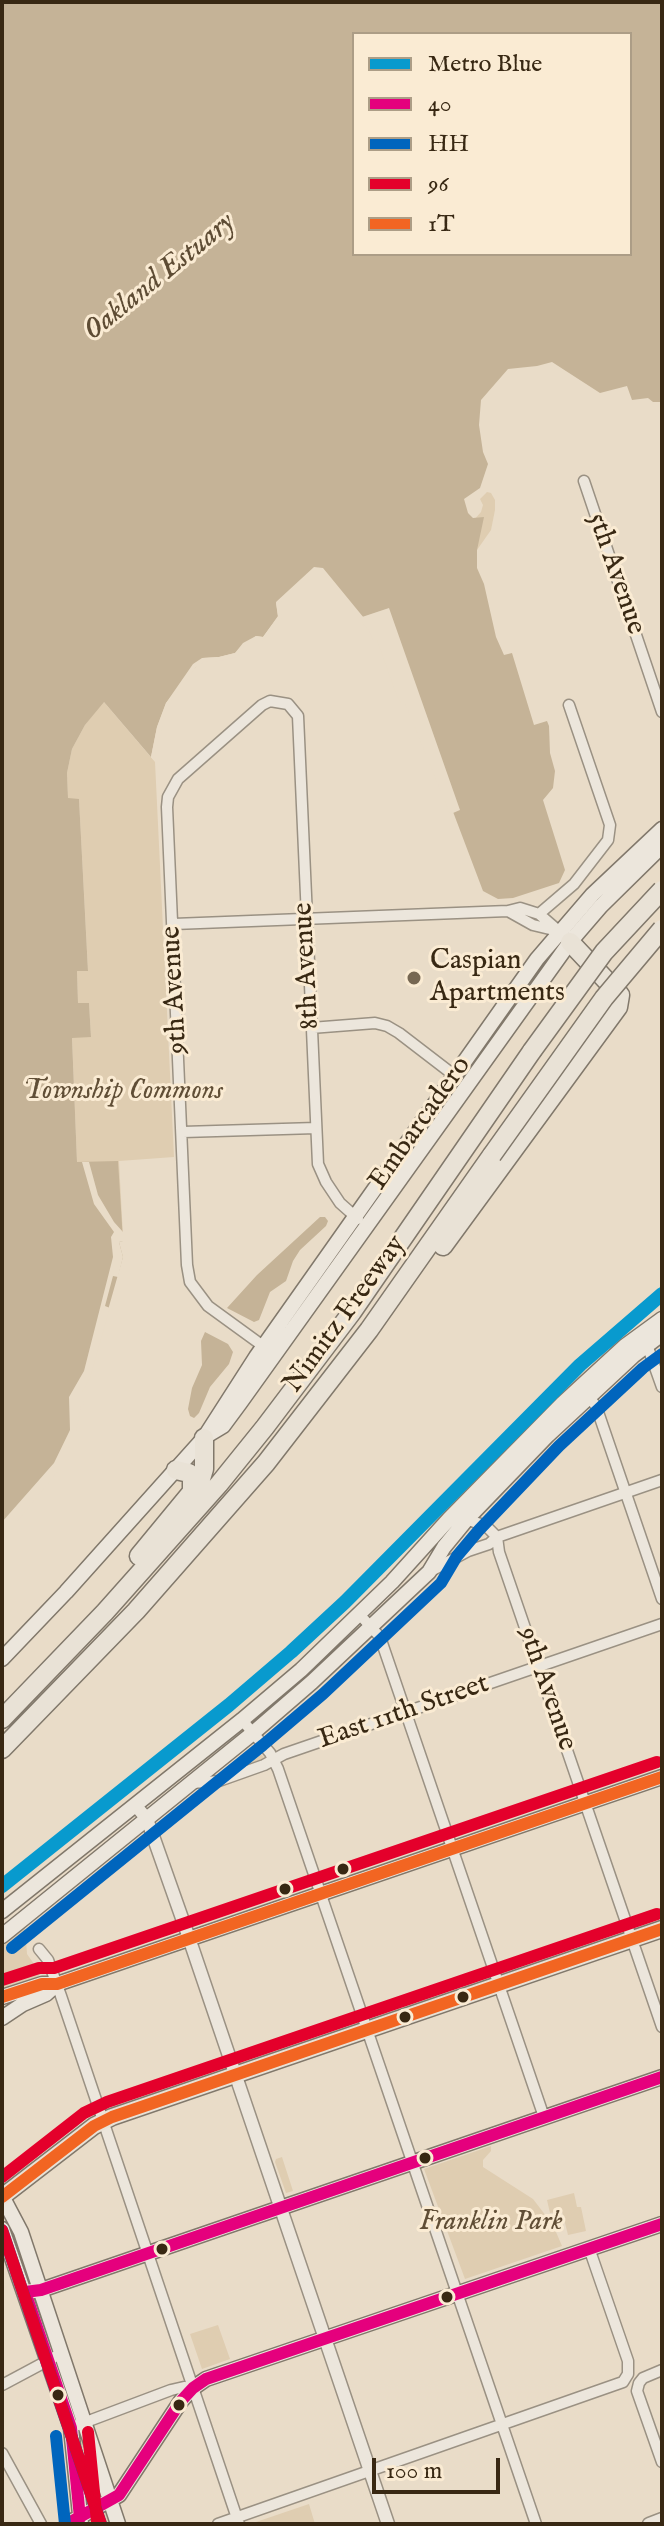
<!DOCTYPE html>
<style>
body{margin:0}
#map{position:relative;width:664px;height:2526px;overflow:hidden;background:#e9dcc8;font-family:"IM FELL English",serif}
canvas{display:block}
.frame{position:absolute;inset:0;border:4px solid #382813;pointer-events:none}
.legend{position:absolute;left:352px;top:32px;width:280px;height:224px;box-sizing:border-box;background:#faebd3;border:2px solid #ac9d86;margin:0;padding:10px 14px;list-style:none;font-size:24px;color:#382813}
.legend li{display:flex;align-items:center;gap:16px;height:40px}
.legend b{width:40px;border:2px solid #ac9d86}
.scale{position:absolute;left:372px;top:2458px;width:128px;height:36px;box-sizing:border-box;border:4px solid #382813;border-top:0;padding-left:10px;font-size:24px;line-height:28px;white-space:nowrap;color:#382813;-webkit-text-stroke:6px #faebd3;paint-order:stroke}
</style>
<div id="map">
<canvas width="664" height="2526"></canvas>
<div class="frame"></div>
<ul class="legend">
<li><b style="height:10px;background:#089ace"></b>Metro Blue</li>
<li><b style="height:10px;background:#e5007d"></b>40</li>
<li><b style="height:10px;background:#0065bd"></b>HH</li>
<li><b style="height:10px;background:#e4002b"></b>96</li>
<li><b style="height:10px;background:#f26522"></b>1T</li>
</ul>
<div class="scale">100 m</div>
</div>
<script>
const g = document.querySelector('canvas').getContext('2d');
g.lineJoin = 'round';
function fillPath(path, color) { g.fillStyle = color; g.fill(path, 'evenodd'); }
const toPath = rows => new Path2D(rows.map(r => 'M' + r).join(''));
function trace(path, color, width, dash) { g.strokeStyle = color; g.lineWidth = width; g.lineCap = dash ? 'butt' : 'round'; g.setLineDash(dash || []); g.stroke(path); }
function write(font, color, halo, rows, align = 'center') {
  g.font = font + ' "IM FELL English",serif'; g.lineWidth = 6; g.setLineDash([]); g.textBaseline = 'middle'; g.strokeStyle = halo; g.fillStyle = color; for (const [text, x, y, turn = 0] of rows) {
    g.save(); g.translate(x, y); g.rotate((+turn || 0) * Math.PI / 180); g.textAlign = isNaN(turn) ? turn : align; if (halo) g.strokeText(text, 0, 0); g.fillText(text, 0, 0); g.restore();
  }
}
const green = toPath([
 [487,492,491,493,495,500,495,510,491,530,477,550,473,521,481,512,483,505,480,499],
 [103,701,155,762,174,1157,119,1161,123,1236,77,1162,72,1037,91,1036,89,1004,78,1003,77,971,88,970,79,799,68,799,67,773,72,749,85,725],
 [252,1748,264,1757,257,1765,216,1776],
 [25,1926,27,1954,41,1974,2,2004,2,1945],
 [491,2146,491,2151,483,2160,483,2167,533,2199,553,2225,562,2246,465,2279,424,2169],
 [282,2157,293,2191,286,2193,275,2162,276,2159],
 [574,2193,577,2207,581,2207,586,2231,568,2235,562,2211,550,2213,547,2200],
 [218,2325,230,2359,202,2369,190,2334],
 [82,2435,112,2524,85,2524,78,2436],
 [309,2504,315,2524,253,2524,253,2523]
]);
const water = toPath([
 [6,2,662,2,662,402,653,402,648,398,632,400,627,386,600,393,552,362,537,366,508,369,481,400,479,425,483,452,488,464,480,488,464,499,468,513,473,518,484,517,477,550,477,568,484,584,496,637,504,655,512,653,534,725,547,721,549,726,550,753,555,771,553,788,543,800,565,870,559,883,513,898,498,899,483,891,427,743,373,629,323,568,314,567,276,602,278,616,263,637,256,636,235,653,219,657,203,658,166,703,157,727,151,757,104,702,85,725,72,749,67,773,68,798,79,799,88,971,77,971,78,1003,89,1003,91,1037,72,1038,77,1162,118,1161,123,1241,119,1242,123,1257,91,1370,82,1389,69,1447,2,1532,2,5],
 [354,34,630,34,630,254,354,254],
 [320,1217,325,1217,328,1221,326,1226,300,1250,293,1261,286,1281,270,1292,259,1320,254,1322,227,1308,257,1275],
 [205,1332,228,1344,233,1352,229,1364,210,1387,199,1413,194,1418,190,1416,188,1409,192,1388,202,1365,201,1341]
]);
const pier = toPath([
 [281,598,282,618,262,641,257,641,245,646,237,657,219,661,204,662,196,667,169,704,154,760,151,757,157,727,166,703,193,664,202,658,219,657,235,653,243,643,256,636,263,637,278,617,276,603],
 [389,608,460,810,453,813,450,814,405,703,401,703,397,696,377,640,373,640,369,631,359,618],
 [82,1162,89,1162,98,1195,114,1222,123,1232,123,1241,119,1242,123,1257,118,1277,113,1276,105,1306,110,1308,90,1378,82,1392,86,1394,83,1405,81,1405,76,1432,80,1434,62,1470,58,1471,16,1523,2,1536,2,1522,54,1463,70,1430,69,1397,84,1371,113,1257,111,1237,114,1232,94,1204]
]);
const minor = toPath([
 [584,481,662,712],
 [508,911,533,925,558,931],
 [539,914,574,884,608,840,610,825,569,705],
 [174,924,508,911,520,908,539,914,562,934],
 [311,1028,375,1023,387,1026,399,1033,455,1076],
 [183,1132,316,1128],
 [646,1342,662,1387],
 [263,1346,208,1306,190,1282,187,1265,167,807,168,797,178,779,262,705,270,701,288,704,298,716,318,1164,326,1182,340,1203,358,1219],
 [585,1392,596,1406,662,1599],
 [463,1518,486,1526,497,1537,499,1552,662,2027],
 [429,1572,468,1551,489,1544,497,1537,662,1480],
 [360,1615,380,1637,544,2117],
 [242,1720,270,1753,278,1769,536,2524],
 [192,1783,219,1781,264,1765,284,1754,662,1624],
 [39,1949,48,1960,61,1996,239,2524],
 [662,2370,643,2378,639,2383,637,2391,662,2462],
 [2,2385,62,2353],
 [78,2425,171,2390,184,2387,193,2388],
 [2,2453,41,2524],
 [218,2524,623,2382,628,2374,628,2361,589,2248]
]);
const tertiary = toPath([
 [136,1806,147,1819,189,1938,388,2524],
 [649,2524,662,2519]
]);
const secondary = toPath([
 [208,1435,223,1426,240,1403,570,942,601,906,662,846],
 [2,1659,66,1592,204,1438,256,1357,537,959,592,895,662,829],
 [2,1911,242,1720,301,1670,392,1582,449,1519,562,1404,625,1346,662,1319],
 [2,1936,253,1733,312,1682,429,1572,444,1547,467,1519,548,1435,633,1356,662,1334],
 [2,1997,42,1984,57,1984,662,1777],
 [2,2018,23,2004,46,1994,57,1984],
 [2,2196,21,2232,118,2524],
 [2,2229,71,2428,81,2524],
 [25,2292,41,2290,662,2077],
 [67,2524,119,2495,181,2401,193,2388,206,2379,662,2224]
]);
const primary = toPath([
 [2,2197,94,2126,112,2117,662,1929]
]);
const motorway = toPath([
 [443,1246,618,1007,620,995,570,942],
 [176,1470,189,1473,192,1477,192,1494],
 [139,1556,200,1482,204,1469,204,1438],
 [2,1719,105,1612,219,1484,265,1427,352,1312,532,1051],
 [2,1749,136,1611,266,1463,369,1330,492,1155]
]);
const motorwayBridge = toPath([
 [532,1051,604,952,662,890],
 [492,1155,604,998,662,929]
]);
const bus1 = toPath([
 [25,2292,41,2290,662,2077],
 [25,2292,71,2428,80,2518],
 [67,2524,119,2495,181,2401,193,2388,206,2379,662,2224]
]);
const bus2 = toPath([
 [12,1948,263,1745,323,1694,441,1583,457,1556,479,1530,559,1446,643,1368,662,1354],
 [2,2230,101,2524],
 [56,2436,65,2524]
]);
const bus3 = toPath([
 [2,1980,39,1968,54,1968,657,1762],
 [2,2177,84,2113,107,2102,657,1914],
 [2,2230,101,2524],
 [88,2432,97,2522]
]);
const bus4 = toPath([
 [2,1997,42,1984,57,1984,662,1777],
 [2,2197,94,2126,112,2117,662,1929]
]);
const metro1 = toPath([
 [2,1886,229,1705,291,1652,345,1602,580,1365,662,1294]
]);
const markers = [
 [414,978,8,"#766752"],
 [343,1869,7,"#382813"],
 [285,1889,7,"#382813"],
 [463,1997,7,"#382813"],
 [405,2017,7,"#382813"],
 [425,2158,7,"#382813"],
 [162,2249,7,"#382813"],
 [447,2297,7,"#382813"],
 [58,2395,7,"#382813"],
 [179,2405,7,"#382813"]
];
const streetNames = [
 ["5th Avenue",615,574,71],
 ["8th Avenue",308,966,-93],
 ["9th Avenue",176,990,-93],
 ["Embarcadero",421,1124,-55],
 ["Nimitz Freeway",346,1315,-54],
 ["9th Avenue",546,1689,71],
 ["East 11th Street",404,1713,-19]
];
const poiNames = [
 ["Caspian",430,962],
 ["Apartments",430,994]
];
const parkNames = [
 ["Township Commons",123,1092],
 ["Franklin Park",491,2223]
];
const waterNames = [
 ["Oakland Estuary",160,278,-39]
];
fillPath(green, '#dfcdb1');
fillPath(water, '#c5b397');
fillPath(pier, '#e9dcc8');
trace(minor, '#9a9183', 13);
trace(tertiary, '#9a9183', 15);
trace(secondary, '#81786b', 17);
trace(primary, '#81786b', 19);
trace(motorway, '#81786b', 21);
trace(minor, '#ece6dc', 10);
trace(tertiary, '#ece6dc', 12);
trace(secondary, '#ece6dc', 14);
trace(primary, '#e9e2d6', 16);
trace(motorway, '#e9e2d6', 18);
trace(motorwayBridge, '#81786b', 21, []);
trace(motorwayBridge, '#e9e2d6', 18);
trace(bus1, '#e5007d', 12);
trace(bus2, '#0065bd', 12);
trace(bus3, '#e4002b', 12);
trace(bus4, '#f26522', 12);
trace(metro1, '#089ace', 14);
for (const [x, y, r, color] of markers) { const dot = new Path2D(); dot.arc(x, y, r, 0, 2 * Math.PI); g.fillStyle = color; g.fill(dot); trace(dot, '#faebd3', 3); }
write('28px', '#382813', '#faebd3', streetNames);
write('28px', '#382813', '#faebd3', poiNames, 'left');
write('italic 28px', '#604e36', '#faebd3', parkNames);
write('italic 30px', '#5e4c34', '#faebd3', waterNames);
</script>
